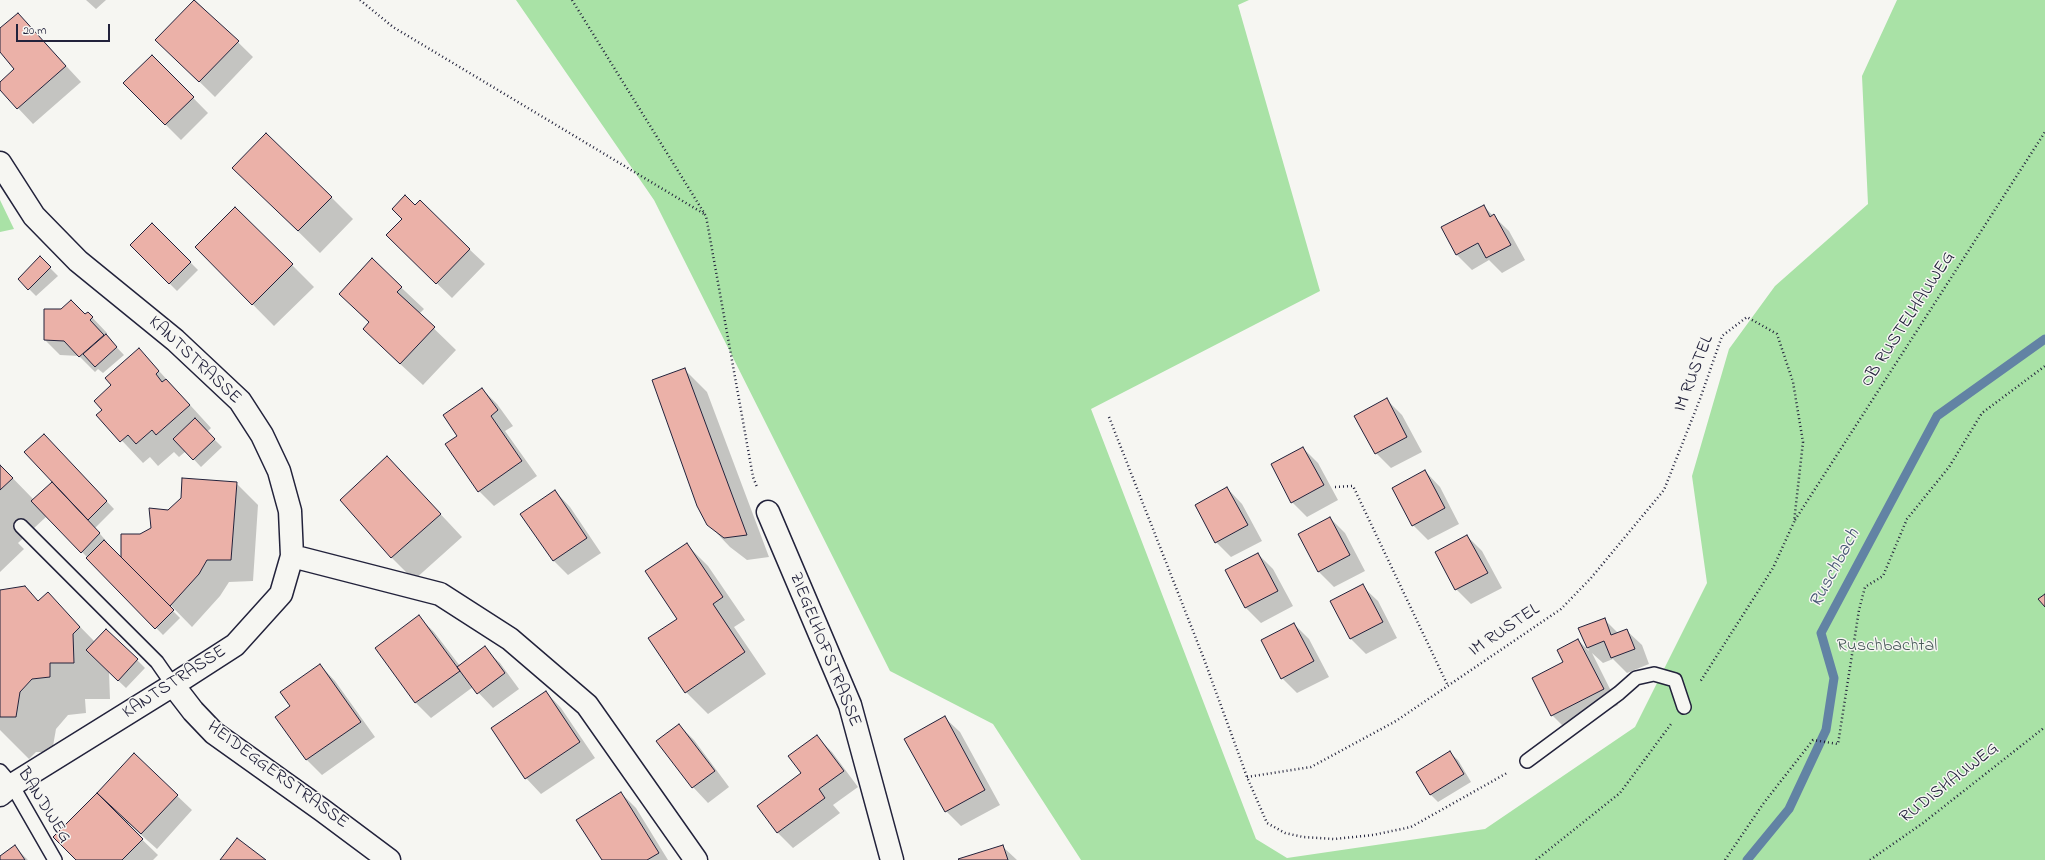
<!DOCTYPE html>
<style>
body{margin:0}
#map{position:relative;width:2045px;height:860px;overflow:hidden;background:#f6f6f2;font-family:"Indie Flower",sans-serif}
canvas{display:block}
.scale{position:absolute;left:16px;top:24px;width:94px;height:18px;box-sizing:border-box;border:2px solid #22223b;border-top:0;padding-left:5px;font-size:12px;line-height:14px;white-space:nowrap;color:#22223b;-webkit-text-stroke:3px #f6f6f2;paint-order:stroke}
</style>
<div id="map">
<canvas width="2045" height="860"></canvas>
<div class="scale">20 m</div>
</div>
<script>
const g = document.querySelector('canvas').getContext('2d');
g.lineJoin = 'round';
function fillPath(path, color) { g.fillStyle = color; g.fill(path, 'evenodd'); }
const toPath = rows => new Path2D(rows.map(r => 'M' + r).join(''));
function trace(path, color, width, dash) { g.strokeStyle = color; g.lineWidth = width; g.lineCap = dash ? 'butt' : 'round'; g.setLineDash(dash || []); g.stroke(path); }
function write(font, color, halo, rows, align = 'center') {
  g.font = font + ' "Indie Flower",sans-serif'; g.lineWidth = 3; g.setLineDash([]); g.textBaseline = 'middle'; g.strokeStyle = halo; g.fillStyle = color; for (const [text, x, y, turn = 0] of rows) {
    g.save(); g.translate(x, y); g.rotate((+turn || 0) * Math.PI / 180); g.textAlign = isNaN(turn) ? turn : align; if (halo) g.strokeText(text, 0, 0); g.fillText(text, 0, 0); g.restore();
  }
}
const green = toPath([
 [516,0,1249,0,1238,5,1320,291,1091,409,1256,839,1287,858,1485,829,1635,727,1707,583,1692,476,1729,349,1775,286,1868,204,1862,76,1897,0,2045,0,2045,860,1081,860,993,724,890,671,654,200],
 [0,200,14,229,0,232]
]);
const shadow = toPath([
 [86,0,106,0,96,9],
 [195,0,253,57,215,97,157,40],
 [18,14,81,82,33,124,0,89,0,83,16,69,0,51,0,30],
 [152,56,208,113,181,140,124,83],
 [256,190,331,197,353,219,320,253],
 [415,206,469,249,485,264,452,298,387,235],
 [1483,206,1509,231,1525,260,1502,273,1489,260,1472,270,1456,254],
 [235,208,314,287,274,326,196,247],
 [152,224,198,270,177,291,131,245],
 [40,258,58,276,36,296,19,279],
 [372,260,424,309,419,314,456,350,423,385,386,351,369,323,340,294],
 [45,310,85,315,88,313,107,333,105,335,124,355,103,373,98,369,95,372,79,356,60,355,45,340],
 [139,349,211,428,207,432,222,447,201,467,186,451,179,457,174,452,158,466,150,457,143,463,98,415,104,410,113,385],
 [685,370,707,392,769,557,747,560,730,547,708,524],
 [482,389,497,404,513,426,505,431,537,476,494,506,479,491,458,436],
 [1387,400,1402,415,1422,452,1391,468,1376,453],
 [51,442,114,509,95,528,107,542,106,543,122,559,141,535,152,528,168,512,236,483,258,505,253,581,229,582,220,596,192,627,143,577,141,579,180,618,163,635,47,516,18,543,24,549,0,572,0,465,34,500,53,482],
 [1303,448,1318,463,1338,500,1307,517,1292,502],
 [387,457,462,537,414,580,392,558,341,500],
 [1425,471,1440,487,1459,524,1428,540,1413,525],
 [1227,488,1242,504,1262,541,1231,557,1216,542],
 [555,491,570,507,601,553,568,575,553,560],
 [1330,518,1345,533,1365,571,1334,587,1319,572,1299,534],
 [1467,536,1482,551,1502,588,1471,604,1456,589],
 [686,544,708,566,745,620,734,627,766,674,708,714,686,692,678,619],
 [1258,554,1273,569,1293,606,1261,623,1246,608,1226,570],
 [1362,586,1378,601,1397,638,1366,654,1351,639,1331,602],
 [48,594,95,642,107,630,145,668,126,688,109,672,110,699,85,699,86,713,68,715,56,729,52,752,36,752,29,759,0,730,0,612,39,602],
 [419,617,434,632,460,666,484,648,500,663,519,689,493,708,473,687,431,718,416,703,376,648],
 [1604,619,1618,633,1626,630,1642,645,1649,664,1627,673,1613,659,1603,663,1592,653,1618,705,1567,730,1552,715,1564,663,1578,640,1589,651,1580,629],
 [1294,624,1309,639,1329,677,1297,693,1282,678],
 [320,665,335,681,375,737,322,775,307,760,277,717,292,706],
 [546,692,561,708,595,758,541,794,526,778,492,728],
 [944,717,960,732,1000,805,961,826,946,811],
 [679,725,694,740,729,787,708,803,693,787,658,741],
 [817,737,832,752,858,787,833,805,840,813,793,848,778,833,758,806,802,774],
 [1450,753,1458,760,1471,782,1438,802,1430,794],
 [134,755,192,810,157,849,128,823,126,824,158,855,153,860,77,860,54,837],
 [621,793,636,808,668,860,603,860],
 [1002,846,1017,860,960,860],
 [15,847,28,860,0,860,0,857]
]);
const stream = toPath([
 [1747,860,1789,809,1826,730,1834,678,1821,633,1937,416,2045,339]
]);
const building = toPath([
 [194,0,239,41,199,82,155,40,194,0],
 [18,13,66,66,17,109,0,90,0,82,14,69,0,52,0,28,18,13],
 [152,55,194,97,165,125,123,83,152,55],
 [266,133,332,197,298,231,232,168,266,133],
 [405,195,415,205,420,200,470,249,436,284,386,235,402,219,392,209,405,195],
 [1484,205,1490,217,1494,214,1511,245,1486,258,1478,243,1456,255,1441,227,1484,205],
 [235,207,293,264,252,305,195,247,235,207],
 [152,223,191,262,169,284,130,245,152,223],
 [40,256,51,267,28,290,18,279,40,256],
 [372,258,402,287,397,292,435,327,400,364,363,329,369,322,339,294,372,258],
 [71,300,85,314,88,312,93,317,90,320,104,335,79,357,64,341,44,340,44,309,61,309,71,300],
 [106,334,117,347,95,367,83,354,106,334],
 [139,348,159,371,156,374,162,382,166,379,190,405,156,435,152,430,136,444,128,435,120,442,96,415,102,410,94,401,111,385,105,378,139,348],
 [685,368,747,535,724,538,707,525,697,506,652,380,685,368],
 [482,388,498,410,491,416,522,461,478,492,445,444,457,436,443,415,482,388],
 [1387,398,1407,437,1375,454,1354,416,1387,398],
 [195,418,215,439,193,460,173,439,195,418],
 [44,434,107,501,88,520,24,452,44,434],
 [1303,447,1324,485,1291,503,1271,464,1303,447],
 [387,456,441,514,391,558,340,500,387,456],
 [0,465,13,478,0,490,0,465],
 [1425,470,1445,508,1412,526,1392,488,1425,470],
 [182,478,237,482,231,560,207,560,199,574,170,606,121,557,121,534,140,534,151,528,149,508,168,510,181,498,182,478],
 [52,482,100,533,81,553,31,501,52,482],
 [1227,487,1248,525,1215,543,1195,505,1227,487],
 [555,490,587,538,553,561,520,514,555,490],
 [1330,517,1350,555,1318,572,1298,534,1330,517],
 [1467,535,1488,573,1455,590,1435,552,1467,535],
 [104,540,174,610,155,629,86,558,104,540],
 [687,543,723,597,713,604,745,652,685,693,648,638,677,619,645,571,687,543],
 [1258,553,1278,591,1245,608,1225,570,1258,553],
 [1363,584,1383,622,1350,639,1330,601,1363,584],
 [25,586,38,601,48,592,80,627,73,634,74,663,50,663,50,677,32,679,20,692,16,717,0,717,0,590,25,586],
 [2045,594,2045,607,2038,599,2045,594],
 [419,615,460,671,415,703,375,648,419,615],
 [1605,618,1611,635,1627,629,1635,649,1611,658,1604,641,1587,648,1578,628,1605,618],
 [1294,623,1314,661,1281,679,1261,640,1294,623],
 [106,629,138,659,118,681,86,650,106,629],
 [1578,639,1604,689,1551,716,1532,678,1563,662,1557,650,1578,639],
 [485,646,505,673,477,694,457,667,485,646],
 [320,664,361,722,306,760,275,717,290,706,280,692,320,664],
 [546,691,580,742,525,779,491,728,546,691],
 [945,716,985,790,945,812,904,739,945,716],
 [679,724,715,771,692,788,656,741,679,724],
 [817,735,844,771,819,789,825,798,777,833,757,806,801,773,788,756,817,735],
 [1450,751,1464,774,1430,795,1416,772,1450,751],
 [134,753,178,795,141,834,97,793,134,753],
 [621,792,659,853,647,860,602,860,576,820,621,792],
 [97,793,143,839,122,860,76,860,53,837,97,793],
 [237,838,266,860,220,860,237,838],
 [15,845,25,860,0,860,0,856,15,845],
 [1003,845,1008,860,959,860,958,859,1003,845]
]);
const path = toPath([
 [360,0,393,27,706,215],
 [572,0,706,216,753,477,757,487],
 [1109,417,1204,659,1247,777,1267,823,1285,833,1303,837,1334,839,1373,835,1411,827,1507,773],
 [1335,487,1353,486,1448,686],
 [1795,520,2045,132],
 [1247,777,1311,767,1396,721,1561,609,1591,578,1664,490,1700,399,1722,336,1747,317,1777,334,1793,382,1803,442,1794,522,1773,568,1700,682],
 [1536,860,1620,793,1671,724],
 [1725,860,1763,804,1813,740,1838,744,1859,610,1865,587,1883,576,1907,519,1949,467,1982,413,2045,366],
 [1870,860,1923,823,2045,727]
]);
const lane = toPath([
 [21,526,157,662,173,685],
 [1527,761,1619,693,1636,678,1654,674,1675,680,1684,707],
 [0,771,12,785,55,860]
]);
const street = toPath([
 [0,163,34,216,78,261,175,340,240,401,262,435,279,471,290,511,292,556,281,594,235,645,173,685,12,785,0,795],
 [768,512,850,705,892,860],
 [292,556,440,594,510,639,587,705,696,860],
 [173,685,193,711,214,733,322,810,389,860]
]);
const streetNames = [
 ["OB RUSTELHAUWEG",1909,320,-57],
 ["KANTSTRASSE",194,361,43],
 ["IM RUSTEL",1695,374,-69],
 ["IM RUSTEL",1505,631,-34],
 ["ZIEGELHOFSTRASSE",824,650,68],
 ["KANTSTRASSE",175,683,-33],
 ["HEIDEGGERSTRASSE",277,776,36],
 ["RUDISHAUWEG",1950,784,-38],
 ["BANDWEG",43,806,58]
];
const parkNames = [
 ["Ruschbachtal",1887,647]
];
const waterNames = [
 ["Ruschbach",1836,569,-62]
];
fillPath(green, '#a9e2a6');
fillPath(shadow, '#0003');
trace(stream, '#6283a4', 9);
fillPath(building, '#ebb1a8');
trace(building, '#22223b', 1);
trace(lane, '#22223b', 16);
trace(street, '#22223b', 25);
trace(path, '#22223b', 2.5, [1, 3]);
trace(lane, '#f6f6f2', 13);
trace(street, '#f6f6f2', 22);
write('18px', '#22223b', '#f6f6f2', streetNames);
write('18px', '#4a5c5b', '#f6f6f2', parkNames);
write('italic 19px', '#425370', '#f6f6f2', waterNames);
</script>
